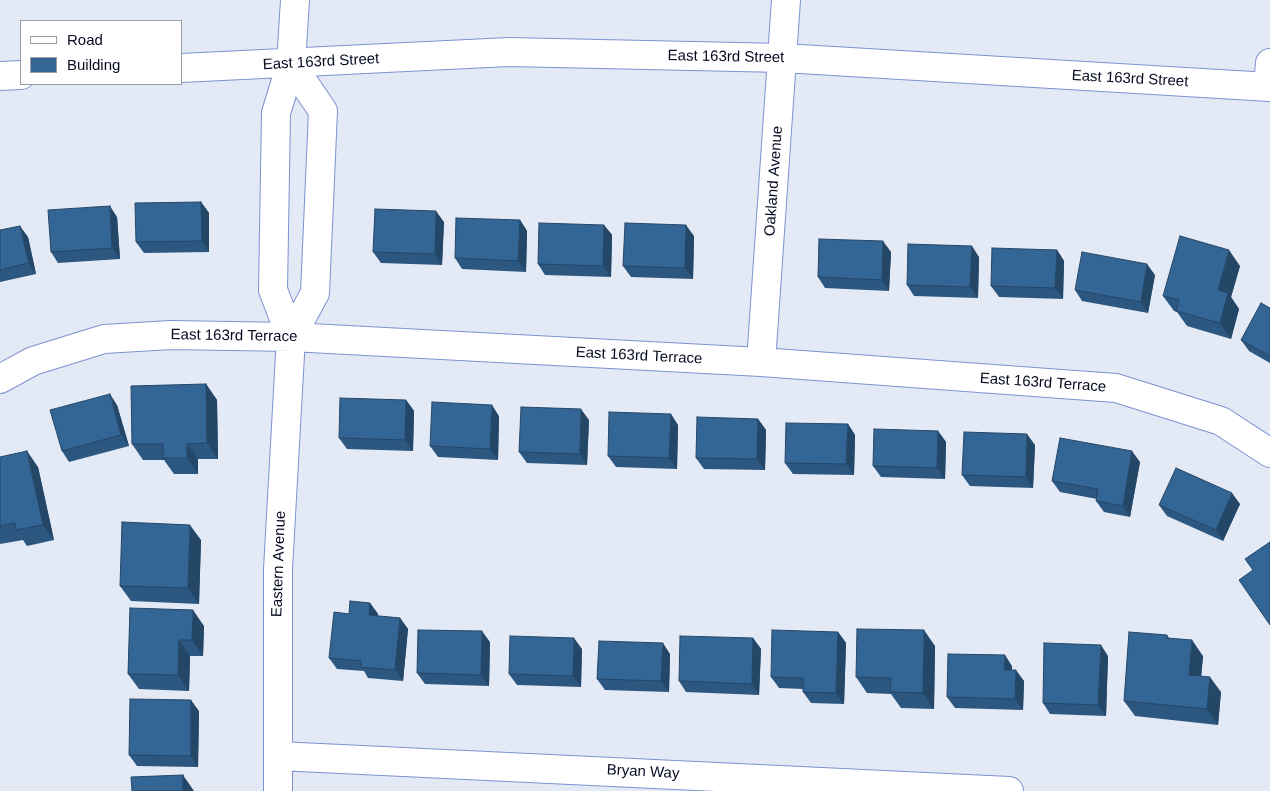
<!DOCTYPE html>
<style>
body{margin:0}
#map{position:relative;width:1270px;height:791px;overflow:hidden;background:#e4e9f6;font-family:Arial,sans-serif}
canvas{display:block}
.legend{position:absolute;left:20px;top:20px;width:162px;height:65px;box-sizing:border-box;background:#fff;border:1px solid #9b9da6;margin:0;padding:6px 9px;list-style:none;font-size:15px;color:#050a20}
.legend li{display:flex;align-items:center;gap:10px;height:25px}
.legend b{width:25px;border:1px solid #9b9da6}
</style>
<div id="map">
<canvas width="1270" height="791"></canvas>
<ul class="legend">
<li><b style="height:6px;background:#fff"></b>Road</li>
<li><b style="height:14px;background:#336595"></b>Building</li>
</ul>
</div>
<script>
const g = document.querySelector('canvas').getContext('2d');
g.lineJoin = 'round';
const toPath = rows => new Path2D(rows.map(r => 'M' + r).join(''));
function trace(path, color, width, dash) { g.strokeStyle = color; g.lineWidth = width; g.lineCap = dash ? 'butt' : 'round'; g.setLineDash(dash || []); g.stroke(path); }
function fillPath(path, color) { g.fillStyle = color; g.fill(path, 'evenodd'); }
function write(font, color, halo, rows, align = 'center') {
  g.font = font + ' Arial,sans-serif'; g.lineWidth = 4; g.setLineDash([]); g.textBaseline = 'middle'; g.strokeStyle = halo; g.fillStyle = color; for (const [text, x, y, turn = 0] of rows) {
    g.save(); g.translate(x, y); g.rotate((+turn || 0) * Math.PI / 180); g.textAlign = isNaN(turn) ? turn : align; if (halo) g.strokeText(text, 0, 0); g.fillText(text, 0, 0); g.restore();
  }
}
const minor = toPath([
 [291,64,323,111,315,293,291,337],
 [181,68,509,52,783,58,1270,87],
 [0,76,21,75],
 [1268,87,1270,63],
 [761,362,786,0],
 [0,379,33,361,104,339,171,335,291,337,761,362,1116,388,1221,421,1270,453],
 [278,756,1009,791],
 [278,791,278,569,291,337,273,290,276,113,291,64,295,0]
]);
const wall = toPath([
 [201,202,209,213,209,252,144,253,136,242],
 [117,217,120,259,58,263,51,252],
 [520,220,527,231,526,272,462,269,455,258],
 [444,222,442,265,381,263,373,252],
 [604,225,612,235,611,277,545,275,538,264],
 [0,230,28,237,36,274,0,282],
 [694,236,693,279,631,277,623,266],
 [1057,250,1064,261,1063,299,999,297,991,286],
 [891,252,889,291,825,288,818,277],
 [979,257,978,298,914,296,907,285],
 [1240,266,1231,297,1239,309,1231,339,1187,326,1177,312,1174,311,1163,296],
 [1155,275,1148,313,1082,301,1075,290],
 [1270,308,1270,363,1249,351,1241,340],
 [206,384,217,400,218,459,198,459,198,474,174,474,164,460,143,460,132,444],
 [406,400,414,411,413,451,347,449,339,438],
 [117,405,129,446,69,462,62,451],
 [499,416,498,460,438,457,430,446],
 [758,419,766,430,765,470,704,469,696,458],
 [589,420,587,465,527,463,519,452],
 [848,424,855,435,854,475,793,474,785,463],
 [678,425,677,469,616,467,608,456],
 [938,431,946,442,945,479,881,477,873,466],
 [1035,445,1033,488,970,486,962,475],
 [0,457,38,467,54,540,27,546,23,540,0,544],
 [1140,462,1130,517,1104,512,1096,501,1097,499,1060,492,1052,481],
 [1240,504,1223,541,1167,516,1159,505],
 [201,540,199,604,131,601,120,586],
 [370,603,378,614,378,616,400,618,408,629,403,681,368,678,364,671,337,669,329,658,349,614],
 [130,608,204,626,203,656,190,656,189,691,139,689,128,674],
 [838,632,846,643,844,704,811,703,803,692,803,689,779,688,771,677],
 [1167,635,1169,638,1203,656,1201,676,1221,692,1218,725,1135,716,1124,701],
 [753,638,761,649,759,695,686,692,679,681],
 [490,642,489,686,425,684,417,673],
 [935,646,934,709,901,708,891,694,867,693,856,677],
 [582,649,581,687,517,685,509,674],
 [670,654,669,692,605,690,597,679],
 [1108,656,1106,716,1050,714,1043,703],
 [1012,666,1012,670,1024,681,1023,710,955,708,947,697],
 [199,711,198,767,137,766,129,755]
]);
const shadedWall = toPath([
 [201,202,209,213,209,252,202,241],
 [110,206,117,217,120,259,112,248],
 [436,211,444,222,442,265,435,254],
 [520,220,527,231,526,272,518,261],
 [604,225,612,235,611,277,603,266],
 [686,225,694,236,693,279,685,268],
 [20,226,28,237,36,274,29,263],
 [883,241,891,252,889,291,882,280],
 [972,246,979,257,978,298,970,287],
 [1057,250,1064,261,1063,299,1055,288],
 [1229,250,1240,266,1231,297,1239,309,1231,339,1220,323,1218,290],
 [1147,264,1155,275,1148,313,1141,302],
 [206,384,217,400,218,459,207,443],
 [110,394,117,405,129,446,121,435],
 [406,400,414,411,413,451,405,440],
 [492,405,499,416,498,460,490,449],
 [581,409,589,420,587,465,580,454],
 [671,414,678,425,677,469,669,458],
 [758,419,766,430,765,470,757,459],
 [848,424,855,435,854,475,846,464],
 [938,431,946,442,945,479,937,468],
 [1027,434,1035,445,1033,488,1026,477],
 [187,444,198,459,198,474,187,458],
 [27,451,38,467,54,540,43,525],
 [1132,451,1140,462,1130,517,1123,506],
 [1232,493,1240,504,1223,541,1216,530],
 [190,525,201,540,199,604,188,588],
 [370,603,378,614,377,626,369,615],
 [193,610,204,626,203,656,192,640],
 [400,618,408,629,403,681,395,670],
 [924,630,935,646,934,709,923,693],
 [482,631,490,642,489,686,481,675],
 [838,632,846,643,844,704,836,693],
 [574,638,582,649,581,687,573,676],
 [753,638,761,649,759,695,752,684],
 [179,640,190,656,189,691,178,675],
 [1192,640,1203,656,1200,691,1189,675],
 [663,643,670,654,669,692,661,681],
 [1101,645,1108,656,1106,716,1098,705],
 [1005,655,1012,666,1012,681,1004,670],
 [1016,670,1024,681,1023,710,1015,699],
 [1210,677,1221,692,1218,725,1207,709],
 [191,700,199,711,198,767,191,756],
 [183,775,194,791,183,791]
]);
const building = toPath([
 [201,202,202,241,136,242,135,203,201,202],
 [110,206,112,248,51,252,48,210,110,206],
 [375,209,436,211,435,254,373,252,375,209],
 [456,218,520,220,518,261,455,258,456,218],
 [539,223,604,225,603,266,538,264,539,223],
 [625,223,686,225,685,268,623,266,625,223],
 [20,226,29,263,0,270,0,230,20,226],
 [1180,236,1229,250,1218,290,1228,293,1220,323,1176,311,1179,300,1163,296,1180,236],
 [819,239,883,241,882,280,818,277,819,239],
 [908,244,972,246,970,287,907,285,908,244],
 [992,248,1057,250,1055,288,991,286,992,248],
 [1082,252,1147,264,1141,302,1075,290,1082,252],
 [1261,303,1270,308,1270,356,1241,340,1261,303],
 [206,384,207,443,187,444,187,458,163,458,163,444,132,444,131,386,206,384],
 [110,394,121,435,62,451,50,410,110,394],
 [340,398,406,400,405,440,339,438,340,398],
 [432,402,492,405,490,449,430,446,432,402],
 [521,407,581,409,580,454,519,452,521,407],
 [609,412,671,414,669,458,608,456,609,412],
 [697,417,758,419,757,459,696,458,697,417],
 [786,423,848,424,846,464,785,463,786,423],
 [874,429,938,431,937,468,873,466,874,429],
 [964,432,1027,434,1026,477,962,475,964,432],
 [1060,438,1132,451,1123,506,1096,501,1098,489,1052,481,1060,438],
 [27,451,43,525,16,530,15,523,0,526,0,457,27,451],
 [1176,468,1232,493,1216,530,1159,505,1176,468],
 [122,522,190,525,188,588,120,586,122,522],
 [1270,542,1270,625,1239,580,1253,570,1245,559,1270,542],
 [350,601,370,603,369,615,400,618,395,670,361,667,361,661,329,658,334,612,349,614,350,601],
 [130,608,193,610,192,640,179,640,178,675,128,674,130,608],
 [857,629,924,630,923,693,890,692,891,678,856,677,857,629],
 [418,630,482,631,481,675,417,673,418,630],
 [772,630,838,632,836,693,803,692,803,678,771,677,772,630],
 [1129,632,1167,635,1167,638,1192,640,1189,675,1210,677,1207,709,1124,701,1129,632],
 [510,636,574,638,573,676,509,674,510,636],
 [680,636,753,638,752,684,679,681,680,636],
 [599,641,663,643,661,681,597,679,599,641],
 [1044,643,1101,645,1098,705,1043,703,1044,643],
 [948,654,1005,655,1004,670,1016,670,1015,699,947,697,948,654],
 [130,699,191,700,191,756,129,755,130,699],
 [183,775,183,791,132,791,131,777,183,775]
]);
const streetNames = [
 ["East 163rd Street",726,57,1],
 ["East 163rd Street",321,62,-3],
 ["East 163rd Street",1130,79,3],
 ["Oakland Avenue",774,181,-86],
 ["East 163rd Terrace",234,336,1],
 ["East 163rd Terrace",639,356,3],
 ["East 163rd Terrace",1043,383,4],
 ["Eastern Avenue",279,564,-88],
 ["Bryan Way",643,772,3]
];
trace(minor, '#7d92d0', 30);
trace(minor, '#fff', 28);
fillPath(wall, '#2c5780');
fillPath(shadedWall, '#244768');
fillPath(building, '#336595');
trace(building, '#244768', 1);
write('15px', '#050a20', '#fff', streetNames);
</script>
